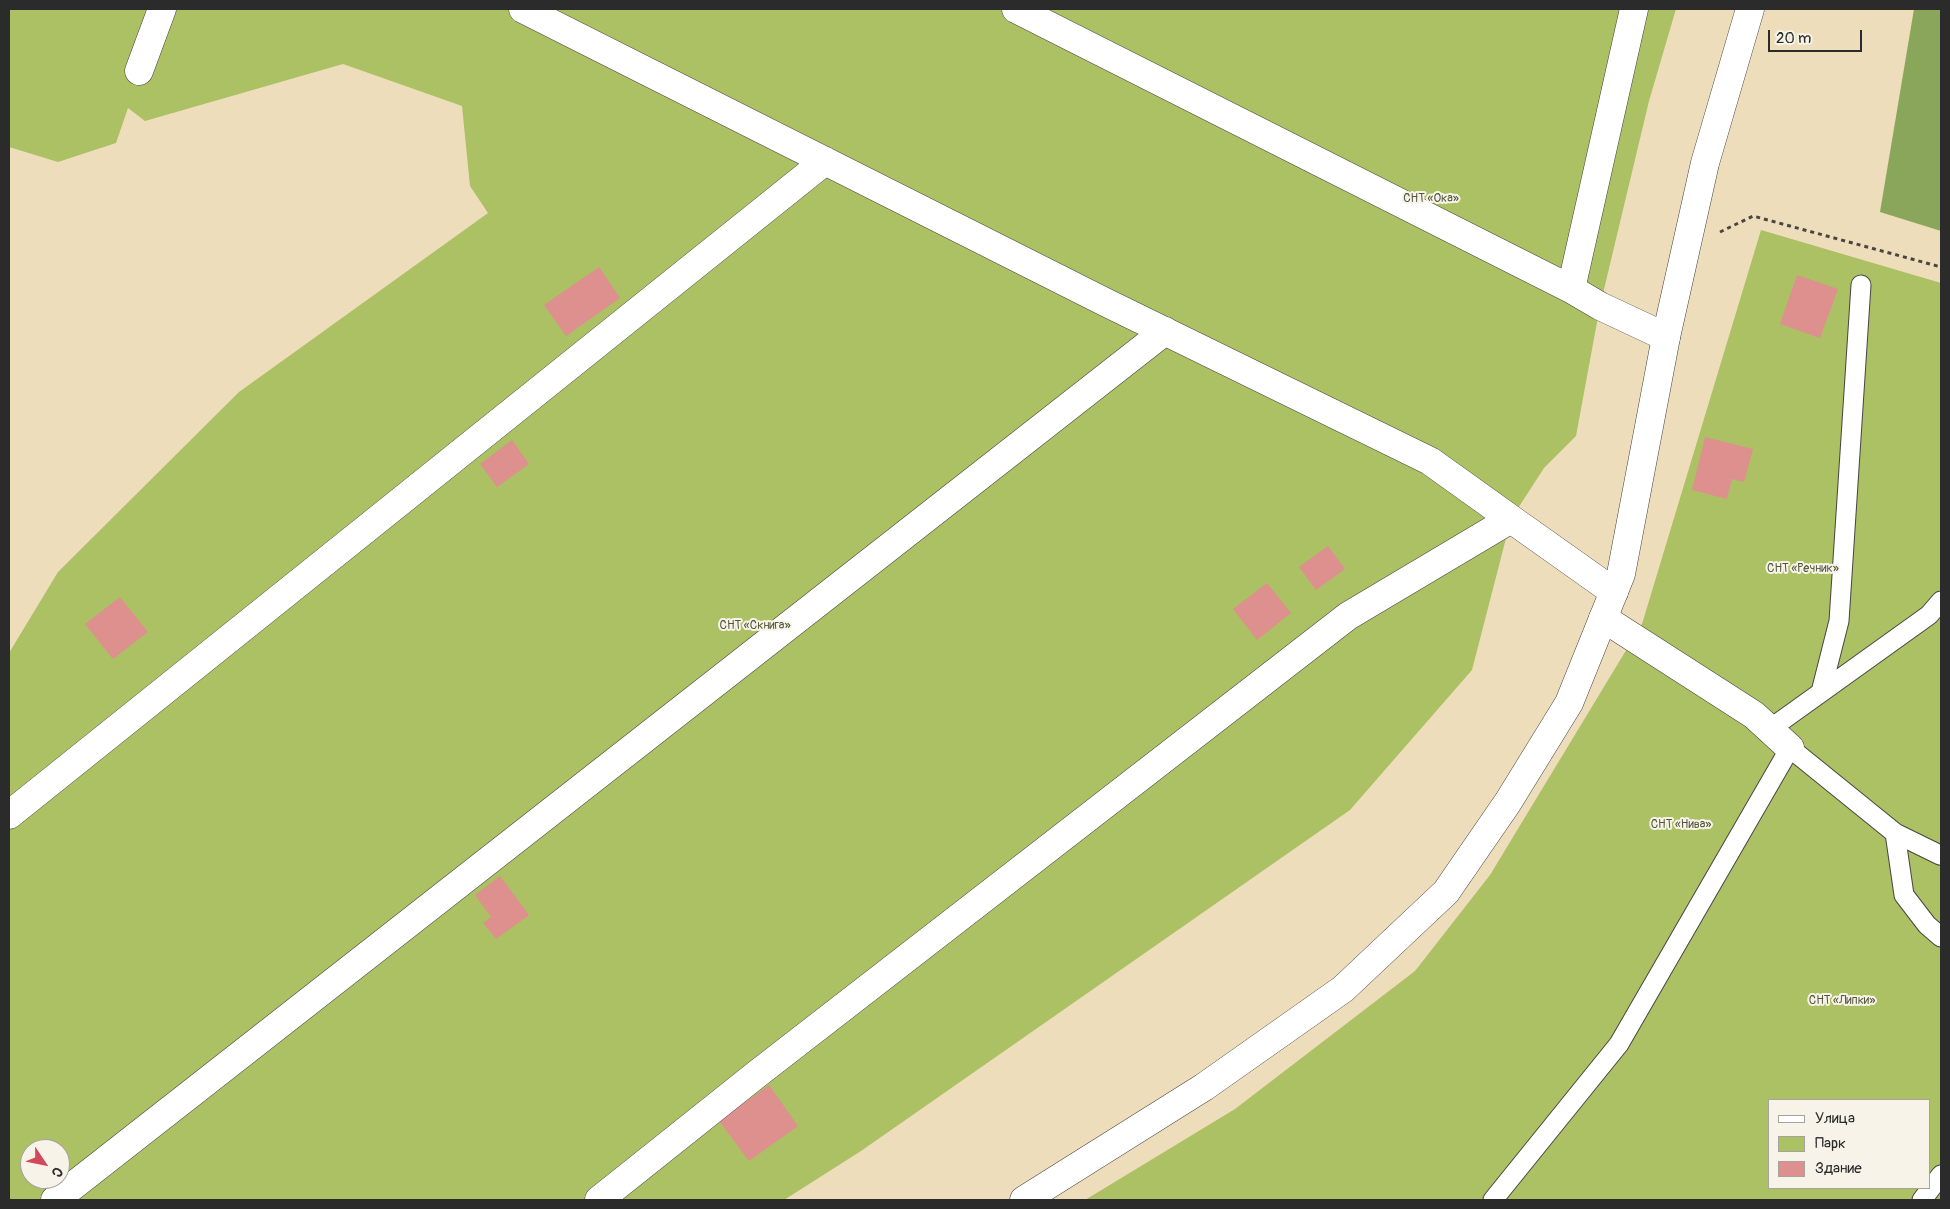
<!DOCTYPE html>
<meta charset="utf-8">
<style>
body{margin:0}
#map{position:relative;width:1950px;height:1209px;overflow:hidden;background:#edb;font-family:Pangolin,sans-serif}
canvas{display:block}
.frame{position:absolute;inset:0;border:10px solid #2b2b2b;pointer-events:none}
.legend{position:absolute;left:1768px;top:1099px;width:162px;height:90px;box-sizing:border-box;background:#f7f3e8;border:1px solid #a5a39c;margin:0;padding:6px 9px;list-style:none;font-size:15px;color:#2b2b2b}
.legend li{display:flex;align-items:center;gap:10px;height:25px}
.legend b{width:25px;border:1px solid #a5a39c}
.north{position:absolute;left:20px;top:1139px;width:50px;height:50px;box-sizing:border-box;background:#f7f3e8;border:1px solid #a5a39c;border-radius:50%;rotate:124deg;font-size:14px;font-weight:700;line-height:20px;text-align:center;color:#2b2b2b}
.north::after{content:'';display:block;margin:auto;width:18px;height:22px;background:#d1495b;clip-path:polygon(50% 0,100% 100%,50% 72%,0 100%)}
.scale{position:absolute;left:1768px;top:30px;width:94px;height:22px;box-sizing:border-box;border:2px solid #2b2b2b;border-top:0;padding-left:6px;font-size:15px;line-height:18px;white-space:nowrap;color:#2b2b2b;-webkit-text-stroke:4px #f7f3e8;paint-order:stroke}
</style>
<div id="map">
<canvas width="1950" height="1209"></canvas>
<div class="frame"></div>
<ul class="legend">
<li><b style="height:6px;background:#fff"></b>Улица</li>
<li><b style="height:14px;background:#acc064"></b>Парк</li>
<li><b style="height:14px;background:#de908e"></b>Здание</li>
</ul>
<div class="north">С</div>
<div class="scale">20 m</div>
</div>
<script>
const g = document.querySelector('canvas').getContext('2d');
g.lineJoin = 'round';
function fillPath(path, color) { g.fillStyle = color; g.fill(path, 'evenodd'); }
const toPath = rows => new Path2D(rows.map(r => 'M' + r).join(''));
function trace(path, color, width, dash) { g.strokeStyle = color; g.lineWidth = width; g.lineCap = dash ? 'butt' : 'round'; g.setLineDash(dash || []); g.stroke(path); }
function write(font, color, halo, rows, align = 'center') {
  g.font = font + ' Pangolin,sans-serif'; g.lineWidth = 4; g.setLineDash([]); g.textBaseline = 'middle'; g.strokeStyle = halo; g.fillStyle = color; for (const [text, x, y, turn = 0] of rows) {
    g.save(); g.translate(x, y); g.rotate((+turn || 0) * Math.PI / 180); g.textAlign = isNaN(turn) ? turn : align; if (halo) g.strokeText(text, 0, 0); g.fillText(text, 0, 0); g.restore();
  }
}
const green = toPath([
 [9,9,1676,9,1649,101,1600,306,1576,436,1544,468,1511,519,1472,670,1350,810,861,1151,784,1200,9,1200,9,653,58,572,239,392,488,213,470,186,462,106,343,64,145,121,128,108,116,143,58,162,9,147],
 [30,1149,60,1149,60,1179,30,1179],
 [1761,230,1941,283,1941,1200,1085,1200,1235,1109,1415,971,1490,875,1642,624],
 [1769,1100,1929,1100,1929,1188,1769,1188]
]);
const forest = toPath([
 [1914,9,1941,9,1941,231,1880,212]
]);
const building = toPath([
 [599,267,620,298,566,336,544,305],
 [1797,275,1838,289,1820,338,1780,324],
 [1705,437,1753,449,1744,482,1732,479,1727,499,1692,490],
 [512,440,529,464,497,487,480,464],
 [1328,546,1345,569,1316,590,1299,567],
 [1267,583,1291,613,1257,640,1233,609],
 [120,597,148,632,113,659,85,624],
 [500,876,529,915,496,939,483,923,491,917,475,895],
 [769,1085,798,1126,749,1161,719,1121]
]);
const path = toPath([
 [1720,232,1753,216,1941,267]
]);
const service = toPath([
 [1821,692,1839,621,1861,285],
 [1770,729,1929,615,1941,601],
 [1895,833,1904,895,1927,925,1941,937],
 [1493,1200,1619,1044,1790,748,1895,833,1940,855,1941,854],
 [1922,1200,1941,1175]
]);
const minor = toPath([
 [523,9,1105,302,1430,461,1511,519],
 [1016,9,1571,289,1600,306,1666,337],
 [139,71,162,9],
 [1571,289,1634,9],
 [1603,618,1754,715,1790,748],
 [9,815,825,161],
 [55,1200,1165,331],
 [599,1200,757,1074,1348,616,1511,519,1614,592]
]);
const tertiary = toPath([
 [1024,1200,1204,1087,1343,989,1446,892,1508,802,1569,703,1621,574,1666,337,1705,163,1750,9]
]);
const parkNames = [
 ["СНТ «Ока»",1431,199],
 ["СНТ «Речник»",1803,569],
 ["СНТ «Скнига»",755,626],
 ["СНТ «Нива»",1681,825],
 ["СНТ «Липки»",1842,1001]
];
fillPath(green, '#acc064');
fillPath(forest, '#89a65a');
fillPath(building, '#de908e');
trace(service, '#484641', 21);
trace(minor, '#484641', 29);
trace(tertiary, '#484641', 29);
trace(path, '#484641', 3, [4, 4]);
trace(service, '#fff', 19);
trace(minor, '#fff', 28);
trace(tertiary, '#fff', 28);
write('12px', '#52583c', '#f7f3e8', parkNames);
</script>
